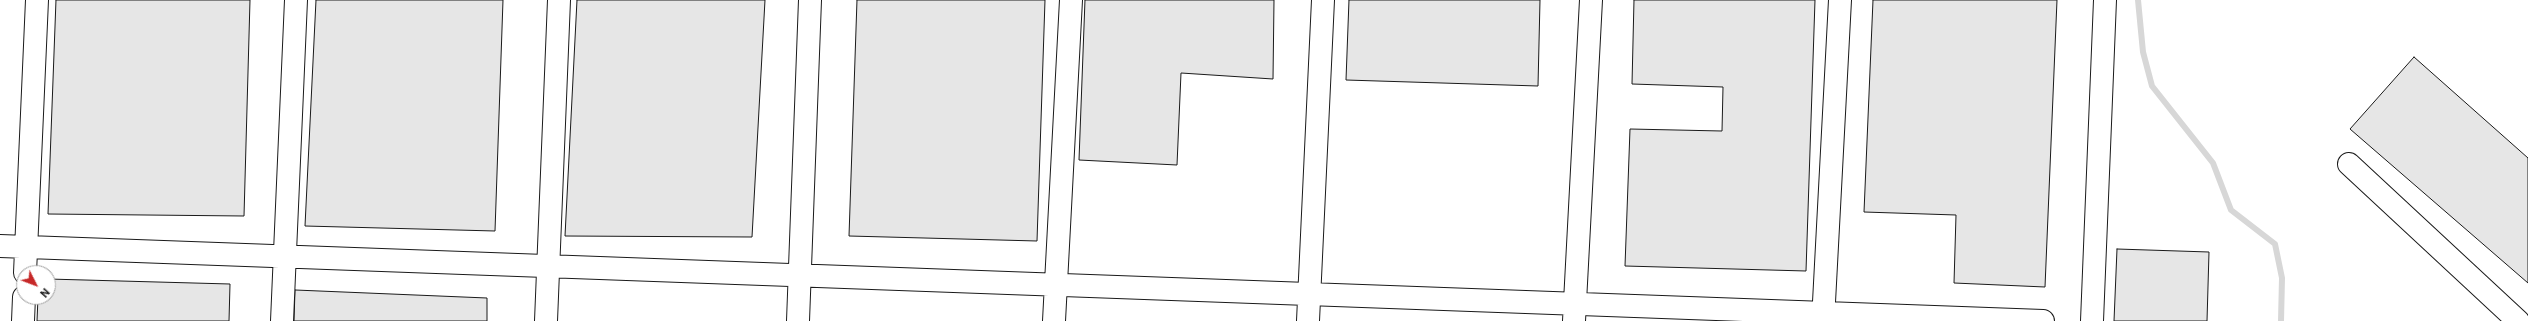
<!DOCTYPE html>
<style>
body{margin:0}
#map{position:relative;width:2528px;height:321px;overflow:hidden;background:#fff;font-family:Roboto,sans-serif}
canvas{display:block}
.north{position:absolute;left:16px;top:265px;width:40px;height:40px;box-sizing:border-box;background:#fff;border:1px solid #a3a3a3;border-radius:50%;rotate:132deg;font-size:11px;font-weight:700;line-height:16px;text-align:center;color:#1a1a1a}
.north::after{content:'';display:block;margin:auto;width:14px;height:18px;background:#c62828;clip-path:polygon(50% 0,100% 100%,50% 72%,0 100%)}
</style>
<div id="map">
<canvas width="2528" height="321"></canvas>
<div class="north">N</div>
</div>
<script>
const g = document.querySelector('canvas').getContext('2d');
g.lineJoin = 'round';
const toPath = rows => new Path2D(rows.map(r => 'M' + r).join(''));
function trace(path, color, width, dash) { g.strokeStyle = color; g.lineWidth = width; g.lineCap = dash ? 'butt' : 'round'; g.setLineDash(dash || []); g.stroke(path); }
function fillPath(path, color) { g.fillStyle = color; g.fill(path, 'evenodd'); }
const stream = toPath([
 [2138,0,2143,52,2152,86,2213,163,2231,210,2275,244,2282,278,2281,321]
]);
const building = toPath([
 [56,0,250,0,244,216,48,214,56,0],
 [316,0,503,0,495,231,305,226,316,0],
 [577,0,765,0,752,237,565,236,577,0],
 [857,0,1045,0,1037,241,849,236,857,0],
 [1085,0,1274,0,1273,79,1181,73,1177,165,1079,160,1085,0],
 [1349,0,1540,0,1538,86,1346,80,1349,0],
 [1634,0,1815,0,1806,271,1625,266,1630,129,1722,131,1723,87,1632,84,1634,0],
 [1873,0,2057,0,2045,287,1954,283,1956,215,1864,212,1873,0],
 [2414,57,2528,158,2528,283,2350,129,2414,57],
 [2117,249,2209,252,2207,321,2114,321,2117,249],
 [48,279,230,284,229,321,37,321,38,297,48,297,48,279],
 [295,290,487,298,487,321,294,321,295,290]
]);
const minor = toPath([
 [2349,164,2518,321],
 [0,246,2043,321],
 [25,273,37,0],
 [23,321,24,297],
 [282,321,296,0],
 [546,321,559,0],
 [798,321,810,0],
 [1054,321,1071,0],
 [1308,321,1323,0],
 [1574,321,1591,0],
 [1823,321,1840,0],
 [2092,321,2105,0]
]);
trace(stream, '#d7d7d7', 6);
fillPath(building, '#e6e6e6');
trace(building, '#1a1a1a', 1);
trace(minor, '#1a1a1a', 24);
trace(minor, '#fff', 22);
</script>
